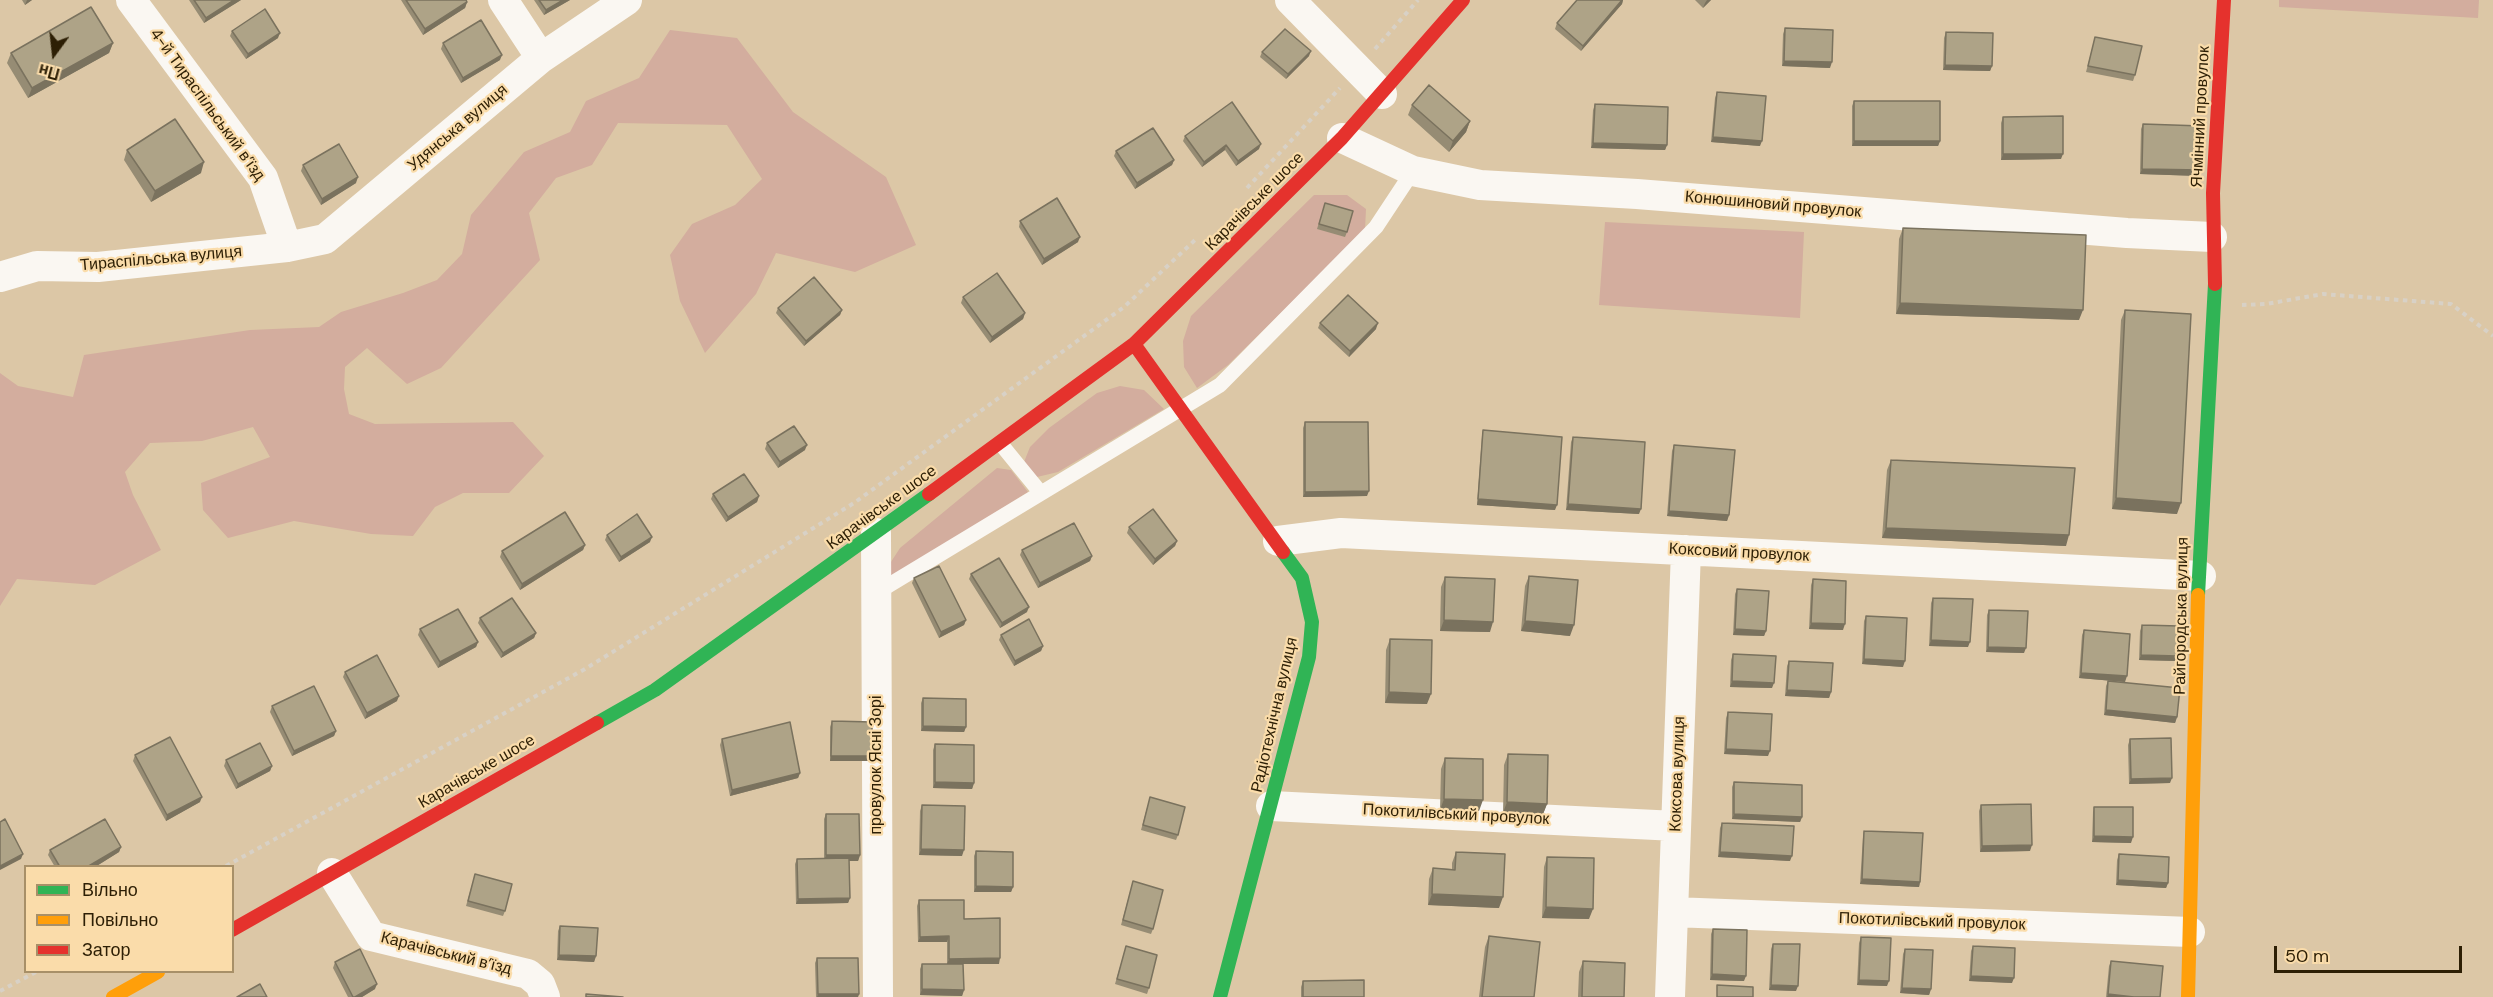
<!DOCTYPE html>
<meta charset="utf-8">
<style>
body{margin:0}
#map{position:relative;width:2493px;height:997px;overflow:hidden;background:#dcc7a6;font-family:"DM Sans",sans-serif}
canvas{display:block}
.legend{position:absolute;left:24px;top:865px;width:210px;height:108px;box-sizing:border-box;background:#fadcaa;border:2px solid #a89068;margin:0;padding:8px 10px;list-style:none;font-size:18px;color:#2d1f05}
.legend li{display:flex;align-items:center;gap:12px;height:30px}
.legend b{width:30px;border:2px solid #a89068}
.north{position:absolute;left:24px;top:24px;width:60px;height:60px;-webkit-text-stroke:4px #fadcaa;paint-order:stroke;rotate:195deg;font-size:16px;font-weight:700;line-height:24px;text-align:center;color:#2d1f05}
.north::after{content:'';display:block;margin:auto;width:21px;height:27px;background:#2d1f05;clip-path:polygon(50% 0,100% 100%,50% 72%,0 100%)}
.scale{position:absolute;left:2274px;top:946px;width:188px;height:27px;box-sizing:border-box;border:3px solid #2d1f05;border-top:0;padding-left:8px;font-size:18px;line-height:21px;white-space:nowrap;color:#2d1f05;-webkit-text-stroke:4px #fadcaa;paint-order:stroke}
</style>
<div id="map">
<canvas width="2493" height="997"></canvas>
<ul class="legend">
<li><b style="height:8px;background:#30b455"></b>Вільно</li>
<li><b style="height:8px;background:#ff9f0a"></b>Повільно</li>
<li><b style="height:8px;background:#e5322d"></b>Затор</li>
</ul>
<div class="north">Пн</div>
<div class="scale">50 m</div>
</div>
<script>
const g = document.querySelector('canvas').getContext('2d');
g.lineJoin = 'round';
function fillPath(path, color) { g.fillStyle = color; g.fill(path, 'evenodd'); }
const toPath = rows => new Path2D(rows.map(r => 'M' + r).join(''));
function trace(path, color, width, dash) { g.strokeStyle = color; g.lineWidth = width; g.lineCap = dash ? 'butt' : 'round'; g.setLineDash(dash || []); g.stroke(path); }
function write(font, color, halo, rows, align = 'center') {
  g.font = font + ' "DM Sans",sans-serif'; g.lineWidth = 4.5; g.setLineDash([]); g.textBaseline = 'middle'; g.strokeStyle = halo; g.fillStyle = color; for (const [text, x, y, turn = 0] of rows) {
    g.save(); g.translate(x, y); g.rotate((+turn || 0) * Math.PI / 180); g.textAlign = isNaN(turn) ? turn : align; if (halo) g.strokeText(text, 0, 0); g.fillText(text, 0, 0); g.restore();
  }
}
const green = toPath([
 [2279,0,2479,0,2478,18,2279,7],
 [670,30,737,38,793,112,886,177,916,245,855,272,776,253,756,294,705,353,680,301,670,255,692,224,735,205,762,179,727,125,618,123,592,165,556,178,529,213,540,260,441,368,407,384,367,348,345,367,344,389,349,414,375,424,513,422,544,456,509,493,463,493,435,507,413,536,371,534,294,521,228,538,203,510,201,483,270,457,253,427,202,441,150,443,125,472,133,495,161,550,95,585,17,579,0,606,0,373,18,386,73,397,84,355,250,330,319,327,341,312,403,293,437,280,462,254,471,215,524,152,570,132,586,101,639,78],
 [1314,195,1347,195,1366,209,1365,230,1228,365,1197,388,1184,367,1183,341,1191,316],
 [1605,222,1804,232,1800,318,1599,305],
 [1120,386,1144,390,1164,409,1058,472,1037,477,1024,462,1030,447,1049,428,1097,393],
 [997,468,1011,470,1028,492,890,579,889,565,900,548]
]);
const path = toPath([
 [1375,49,1418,0],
 [1247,188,1340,88],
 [2242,305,2266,304,2323,294,2451,304,2493,336],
 [226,866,585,669,854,503,1124,307,1195,240],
 [0,991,36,972]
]);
const lane = toPath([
 [1000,443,1040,492],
 [876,593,1220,385,1376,227,1413,171]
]);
const street = toPath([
 [131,0,263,178,287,247],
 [503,0,541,58],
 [1290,0,1382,94],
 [1342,138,1413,171,1480,185,1637,194,2127,233,2212,237],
 [0,277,37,266,98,267,287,247,325,239,541,58,627,0],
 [876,533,878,997],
 [1278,541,1341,533,2201,576],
 [1271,806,1676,826],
 [332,873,371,936,528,974,540,984,545,997],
 [1673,912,2190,932],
 [1670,997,1686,550]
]);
const fast = toPath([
 [2198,595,2215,284],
 [597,723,655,690,929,494],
 [1220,997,1309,657,1312,622,1302,578,1283,552]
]);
const slow = toPath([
 [113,997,158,972],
 [2188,997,2198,595]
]);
const jam = toPath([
 [2215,284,2213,193,2224,0],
 [1134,344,1342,138,1463,0],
 [929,494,1134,344,1283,552],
 [232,930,597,723]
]);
const wall = toPath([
 [22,0,32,0,25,5],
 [189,0,241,0,204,23],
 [401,0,466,0,467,2,465,8,423,35],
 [534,0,570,0,544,15],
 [1577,0,1623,0,1622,4,1581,51,1555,29,1557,23],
 [1695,0,1711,0,1703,8],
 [1785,28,1830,68,1782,66,1783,34],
 [232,31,278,38,246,59,230,36],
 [1946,32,1992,66,1990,71,1943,70,1944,38],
 [2095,37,2135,75,2133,81,2086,72],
 [113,43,109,53,28,98,7,63,11,53],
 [443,43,500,60,461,83,441,49],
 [1262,52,1309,56,1286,79,1260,57],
 [1717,92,1760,146,1711,142,1715,98],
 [1854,101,1940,141,1938,146,1852,146,1852,106],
 [1595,104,1667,145,1665,150,1591,148,1593,110],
 [1412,105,1470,121,1466,132,1449,152,1408,115],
 [2003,117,2061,159,2001,160,2001,123],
 [2143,124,2201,170,2199,176,2140,174,2141,129],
 [1185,136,1259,149,1236,166,1225,150,1202,167,1183,141],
 [127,150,201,173,151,202,124,160],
 [1116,151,1174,160,1172,165,1135,189,1114,156],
 [303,165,356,183,321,205,301,171],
 [1325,203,1347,232,1345,237,1317,229],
 [1020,221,1078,242,1042,265,1019,227],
 [1903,228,2079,320,1896,314,1899,239],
 [963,297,1025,313,1023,319,990,343,961,303],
 [778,308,842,310,840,315,804,346,776,313],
 [2125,310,2177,514,2112,509,2121,320],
 [1320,323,1376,329,1349,357,1318,328],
 [1305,422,1367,496,1303,497,1303,428],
 [1483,430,1555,510,1477,505,1482,436],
 [1573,437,1639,514,1566,510,1571,442],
 [767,443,805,450,778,468,765,449],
 [1674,445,1729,515,1727,521,1667,516,1672,451],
 [1891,460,2066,546,1882,538,1887,470],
 [713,494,759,496,757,502,726,522,711,499],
 [1129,527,1177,541,1175,546,1153,565,1127,533],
 [607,535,650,542,619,562,605,540],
 [585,545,583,550,520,590,500,557,502,551],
 [1022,550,1092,556,1090,561,1038,588,1020,555],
 [971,574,1027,612,1000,628,969,579],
 [1529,576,1570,636,1521,631,1525,586],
 [1445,577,1490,632,1440,631,1441,587],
 [914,578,966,620,964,625,939,638,912,583],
 [1813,579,1843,630,1809,629,1811,585],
 [1737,589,1766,631,1764,636,1733,635,1735,594],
 [1933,598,1968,647,1929,646,1931,603],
 [1989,610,2024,653,1986,652,1987,615],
 [1866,616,1903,667,1862,664,1864,621],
 [480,618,536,633,534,638,501,658,478,623],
 [2142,625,2176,661,2139,660,2140,631],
 [420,629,478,642,476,647,438,668,418,635],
 [2084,630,2125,682,2079,678,2082,635],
 [1001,635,1043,646,1041,651,1014,666,999,640],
 [1390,639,1427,704,1385,703,1386,650],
 [1733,654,1772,688,1730,687,1731,660],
 [1789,661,1831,692,1829,698,1785,696,1787,666],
 [345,672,397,701,365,719,343,677],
 [2108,681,2177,717,2175,723,2104,715,2106,686],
 [923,698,966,727,964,732,921,731,921,703],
 [272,706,336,731,334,736,292,756,270,712],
 [1728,712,1768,756,1724,754,1726,718],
 [832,721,872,756,870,761,830,761,830,727],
 [722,739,800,773,798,778,730,796,720,745],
 [2130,739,2170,783,2129,784,2128,745],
 [935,744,974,783,972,789,933,788,933,750],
 [1508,754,1547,804,1543,814,1503,813,1504,765],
 [135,755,200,802,166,821,133,761],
 [1445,758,1479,811,1440,810,1441,769],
 [226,760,272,766,270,771,236,789,224,766],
 [1734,782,1802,817,1800,822,1732,819,1732,787],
 [1150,797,1178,835,1176,840,1141,830],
 [922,805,962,856,919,855,920,811],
 [1981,805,2030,851,1980,852,1979,811],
 [2094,807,2131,843,2092,842,2093,812],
 [826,814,860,855,858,861,849,861,850,898,848,903,796,904,795,864,797,859,824,859,824,819],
 [1722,823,1790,861,1718,857,1720,828],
 [1864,831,1920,882,1919,887,1860,884,1863,836],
 [121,847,119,852,95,867,55,867,48,855,50,850],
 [976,851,1013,887,1011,892,974,892,974,856],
 [1456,852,1499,908,1428,905,1429,879,1433,868,1452,869,1452,863],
 [2119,854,2168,883,2166,888,2116,885,2117,860],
 [1547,857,1589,919,1542,918,1544,867],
 [475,874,505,911,503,916,466,906],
 [1133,881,1153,929,1151,934,1121,925],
 [919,900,964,919,999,964,950,964,964,990,962,996,920,995,920,969,922,964,947,964,947,942,918,942,917,906],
 [560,926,596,956,594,962,557,960,558,931],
 [1713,929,1744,981,1710,980,1711,934],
 [1489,936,1534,997,1479,997,1485,947],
 [1861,937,1887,986,1857,985,1859,943],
 [1773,944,1796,991,1769,990,1771,949],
 [1126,946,1149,988,1147,994,1115,984],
 [1973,946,2012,983,1969,981,1971,951],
 [1905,949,1931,989,1929,995,1900,993,1903,954],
 [817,958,859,994,858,997,816,997,815,963],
 [1583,961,1624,997,1578,997,1579,972],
 [2111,961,2160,997,2106,997,2109,966],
 [335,962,375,989,362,997,348,997,333,968],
 [1303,981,1364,997,1301,997,1301,987]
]);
const shadedWall = toPath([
 [27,0,32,0,25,5],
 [234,0,241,0,204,23,206,18],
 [563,0,570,0,544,15,546,10],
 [1622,0,1623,0,1622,4,1581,51,1583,46],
 [1707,0,1711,0,1703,8,1705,3],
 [467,2,465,8,423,35,425,29],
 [280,33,278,38,246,59,248,54],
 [113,43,109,53,28,98,32,88],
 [1311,51,1309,56,1286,79,1288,74],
 [502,55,500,60,461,83,463,78],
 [1784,61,1832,62,1830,68,1782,66],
 [1945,65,1992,66,1990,71,1943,70],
 [1470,121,1466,132,1449,152,1453,141],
 [1713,137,1762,141,1760,146,1711,142],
 [1854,141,1940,141,1938,146,1852,146],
 [1593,143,1667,145,1665,150,1591,148],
 [1261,144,1259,149,1236,166,1238,161],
 [1226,145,1225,150,1202,167,1204,162],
 [2003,154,2063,154,2061,159,2001,160],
 [1174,160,1172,165,1135,189,1137,183],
 [204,162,201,173,151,202,155,191],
 [2142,169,2201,170,2199,176,2140,174],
 [358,177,356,183,321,205,322,199],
 [1080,237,1078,242,1042,265,1044,259],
 [1900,303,2083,310,2079,320,1896,314],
 [842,310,840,315,804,346,806,341],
 [1025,313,1023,319,990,343,992,337],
 [1378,323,1376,329,1349,357,1350,351],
 [807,445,805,450,778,468,780,462],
 [1369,491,1367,496,1303,497,1305,492],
 [759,496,757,502,726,522,728,517],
 [2116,498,2181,503,2177,514,2112,509],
 [1478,499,1557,505,1555,510,1477,505],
 [1568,504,1641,509,1639,514,1566,510],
 [1669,511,1729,515,1727,521,1667,516],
 [1886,528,2069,535,2066,546,1882,538],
 [652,537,650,542,619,562,621,557],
 [1177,541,1175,546,1153,565,1155,559],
 [585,545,583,550,520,590,522,584],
 [1092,556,1090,561,1038,588,1040,583],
 [1029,607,1027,612,1000,628,1002,623],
 [966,620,964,625,939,638,941,632],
 [1444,620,1493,622,1490,632,1440,631],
 [1525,621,1574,625,1570,636,1521,631],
 [1811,623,1845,624,1843,630,1809,629],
 [1735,629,1766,631,1764,636,1733,635],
 [536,633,534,638,501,658,503,653],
 [1931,640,1970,642,1968,647,1929,646],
 [478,642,476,647,438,668,440,662],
 [1043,646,1041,651,1014,666,1015,661],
 [1988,647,2026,648,2024,653,1986,652],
 [2141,655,2178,656,2176,661,2139,660],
 [1864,659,1905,661,1903,667,1862,664],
 [2081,673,2127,676,2125,682,2079,678],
 [1732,681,1774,683,1772,688,1730,687],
 [1787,690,1831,692,1829,698,1785,696],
 [1389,692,1431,694,1427,704,1385,703],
 [399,696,397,701,365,719,367,713],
 [2106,710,2177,717,2175,723,2104,715],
 [923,726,966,727,964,732,921,731],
 [336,731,334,736,292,756,294,751],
 [1726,749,1770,751,1768,756,1724,754],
 [831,756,872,756,870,761,830,761],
 [272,766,270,771,236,789,238,784],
 [800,773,798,778,730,796,732,790],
 [2172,778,2170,783,2129,784,2131,779],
 [935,782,974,783,972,789,933,788],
 [202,797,200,802,166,821,167,815],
 [1444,799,1483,800,1479,811,1440,810],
 [1507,802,1547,804,1543,814,1503,813],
 [1734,814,1802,817,1800,822,1732,819],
 [2094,836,2133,837,2131,843,2092,842],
 [2032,845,2030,851,1980,852,1982,846],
 [121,847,119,852,95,867,87,867],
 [921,849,964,850,962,856,919,855],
 [1720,852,1792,856,1790,861,1718,857],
 [23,854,21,859,0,870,0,866],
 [826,855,860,855,858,861,824,861],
 [1862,879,1920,882,1919,887,1860,884],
 [2118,880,2168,883,2166,888,2116,885],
 [976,886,1013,887,1011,892,974,892],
 [1432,894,1503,897,1499,908,1428,905],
 [850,898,848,903,796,904,798,899],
 [1546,907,1593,909,1589,919,1542,918],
 [949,936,947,942,918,942,920,937],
 [559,955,596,956,594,962,557,960],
 [1000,958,999,964,947,964,949,959],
 [1712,974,1746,976,1744,981,1710,980],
 [1971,976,2014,978,2012,983,1969,981],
 [1859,980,1889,981,1887,986,1857,985],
 [377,984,375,989,362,997,355,997],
 [1771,985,1798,986,1796,991,1769,990],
 [1902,988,1931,989,1929,995,1900,993],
 [922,989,964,990,962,996,920,995],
 [818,994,859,994,858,997,817,997],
 [2108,994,2134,997,2107,997]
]);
const building = toPath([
 [194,0,234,0,206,18,194,0],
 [406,0,466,0,467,2,425,29,406,0],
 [539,0,563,0,546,10,539,0],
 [1577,0,1622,0,1583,46,1557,23,1577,0],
 [91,7,113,43,32,88,11,53,91,7],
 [265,9,280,33,248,54,232,31,265,9],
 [481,20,502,55,463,78,443,43,481,20],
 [1785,28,1833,30,1832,62,1784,61,1785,28],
 [1285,29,1311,51,1288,74,1262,52,1285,29],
 [1946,32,1993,33,1992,66,1945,65,1946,32],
 [2095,37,2142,46,2135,75,2088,66,2095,37],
 [1429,85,1470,121,1453,141,1412,105,1429,85],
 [1717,92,1766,96,1762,141,1713,137,1717,92],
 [1854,101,1940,101,1940,141,1854,141,1854,101],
 [1232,102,1261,144,1238,161,1226,145,1204,162,1185,136,1232,102],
 [1595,104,1668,107,1667,145,1593,143,1595,104],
 [2063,116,2063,154,2003,154,2003,117,2063,116],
 [175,119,204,162,155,191,127,150,175,119],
 [2143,124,2202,126,2201,170,2142,169,2143,124],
 [1153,128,1174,160,1137,183,1116,151,1153,128],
 [339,144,358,177,322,199,303,165,339,144],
 [1057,198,1080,237,1044,259,1020,221,1057,198],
 [1325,203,1353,211,1347,232,1319,224,1325,203],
 [1903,228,2086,235,2083,310,1900,303,1903,228],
 [997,273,1025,313,992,337,963,297,997,273],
 [814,277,842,310,806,341,778,308,814,277],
 [1348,295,1378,323,1350,351,1320,323,1348,295],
 [2125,310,2191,314,2181,503,2116,498,2125,310],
 [1305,422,1368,422,1369,491,1305,492,1305,422],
 [794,426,807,445,780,462,767,443,794,426],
 [1483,430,1562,437,1557,505,1478,499,1483,430],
 [1573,437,1645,442,1641,509,1568,504,1573,437],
 [1674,445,1735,450,1729,515,1669,511,1674,445],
 [1891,460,2075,468,2069,535,1886,528,1891,460],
 [744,474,759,496,728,517,713,494,744,474],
 [1153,509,1177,541,1155,559,1129,527,1153,509],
 [565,512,585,545,522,584,502,551,565,512],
 [637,514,652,537,621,557,607,535,637,514],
 [1074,523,1092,556,1040,583,1022,550,1074,523],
 [999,558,1029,607,1002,623,971,574,999,558],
 [939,566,966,620,941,632,914,578,939,566],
 [1529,576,1578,580,1574,625,1525,621,1529,576],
 [1445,577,1495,579,1493,622,1444,620,1445,577],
 [1813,579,1846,581,1845,624,1811,623,1813,579],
 [1737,589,1769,591,1766,631,1735,629,1737,589],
 [512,598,536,633,503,653,480,618,512,598],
 [1933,598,1973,599,1970,642,1931,640,1933,598],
 [458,609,478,642,440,662,420,629,458,609],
 [1989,610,2028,611,2026,648,1988,647,1989,610],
 [1866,616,1907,618,1905,661,1864,659,1866,616],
 [1029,619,1043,646,1015,661,1001,635,1029,619],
 [2142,625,2179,626,2178,656,2141,655,2142,625],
 [2084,630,2130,634,2127,676,2081,673,2084,630],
 [1390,639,1432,640,1431,694,1389,692,1390,639],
 [1733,654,1776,656,1774,683,1732,681,1733,654],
 [377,655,399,696,367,713,345,672,377,655],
 [1789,661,1833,663,1831,692,1787,690,1789,661],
 [2108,681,2180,688,2177,717,2106,710,2108,681],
 [314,686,336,731,294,751,272,706,314,686],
 [923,698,966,699,966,727,923,726,923,698],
 [1728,712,1772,714,1770,751,1726,749,1728,712],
 [832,721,872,722,872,756,831,756,832,721],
 [790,722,800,773,732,790,722,739,790,722],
 [170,737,202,797,167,815,135,755,170,737],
 [2171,738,2172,778,2131,779,2130,739,2171,738],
 [260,743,272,766,238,784,226,760,260,743],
 [935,744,974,745,974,783,935,782,935,744],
 [1508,754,1548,755,1547,804,1507,802,1508,754],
 [1445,758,1483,759,1483,800,1444,799,1445,758],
 [1734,782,1802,785,1802,817,1734,814,1734,782],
 [1150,797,1185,807,1178,835,1143,825,1150,797],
 [2031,804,2032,845,1982,846,1981,805,2031,804],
 [922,805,965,806,964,850,921,849,922,805],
 [2094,807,2133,807,2133,837,2094,836,2094,807],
 [826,814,859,814,860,855,826,855,826,814],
 [5,819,23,854,0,866,0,822,5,819],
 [105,819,121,847,87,867,60,867,50,850,105,819],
 [1722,823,1794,826,1792,856,1720,852,1722,823],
 [1864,831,1923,833,1920,882,1862,879,1864,831],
 [976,851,1013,852,1013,887,976,886,976,851],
 [1456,852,1505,854,1503,897,1432,894,1433,868,1455,870,1456,852],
 [2119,854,2169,857,2168,883,2118,880,2119,854],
 [1547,857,1594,858,1593,909,1546,907,1547,857],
 [849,858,850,898,798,899,797,859,849,858],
 [475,874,512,884,505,911,468,901,475,874],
 [1133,881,1163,890,1153,929,1123,920,1133,881],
 [919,900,964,900,964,919,1000,918,1000,958,949,959,949,936,920,937,919,900],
 [560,926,598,928,596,956,559,955,560,926],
 [1713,929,1747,930,1746,976,1712,974,1713,929],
 [1489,936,1540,942,1534,997,1482,997,1489,936],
 [1861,937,1891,938,1889,981,1859,980,1861,937],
 [1773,944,1800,944,1798,986,1771,985,1773,944],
 [1126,946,1157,955,1149,988,1117,979,1126,946],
 [1973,946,2015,948,2014,978,1971,976,1973,946],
 [360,949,377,984,355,997,353,997,335,962,360,949],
 [1905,949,1933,950,1931,989,1902,988,1905,949],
 [817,958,858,958,859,994,818,994,817,958],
 [1583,961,1625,963,1624,997,1582,997,1583,961],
 [2111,961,2163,966,2160,997,2134,997,2108,994,2111,961],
 [922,964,963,964,964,990,922,989,922,964],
 [1364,980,1364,997,1303,997,1303,981,1364,980],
 [260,984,267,997,237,997,260,984],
 [1717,985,1753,987,1753,997,1717,997,1717,985],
 [586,994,623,997,586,997,586,994]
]);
const streetNames = [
 ["4-й Тираспільський в’їзд",207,105,54],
 ["Ячмінний провулок",2201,117,-87],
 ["Удянська вулиця",458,128,-40],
 ["Карачівське шосе",1255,202,-45],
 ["Конюшиновий провулок",1773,205,5],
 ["Тираспільська вулиця",161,259,-5],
 ["Карачівське шосе",882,508,-36],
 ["Коксовий провулок",1739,553,3],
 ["Райгородська вулиця",2182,616,-89],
 ["Радіотехнічна вулиця",1275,715,-77],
 ["провулок Ясні Зорі",877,765,-90],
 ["Карачівське шосе",477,772,-30],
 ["Коксова вулиця",1678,774,-88],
 ["Покотилівський провулок",1456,815,3],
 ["Покотилівський провулок",1932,922,2],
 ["Карачівський в’їзд",446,954,14]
];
fillPath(green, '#d3ad9e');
trace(path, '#d8d1c6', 4, [4.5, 4.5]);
trace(lane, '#faf7f2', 15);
trace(street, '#faf7f2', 30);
trace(fast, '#30b455', 14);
trace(slow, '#ff9f0a', 14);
trace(jam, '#e5322d', 14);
fillPath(wall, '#968c74');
fillPath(shadedWall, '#7a725e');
fillPath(building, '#aea387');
trace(building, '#7a725e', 1.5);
write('16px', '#2d1f05', '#fadcaa', streetNames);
</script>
